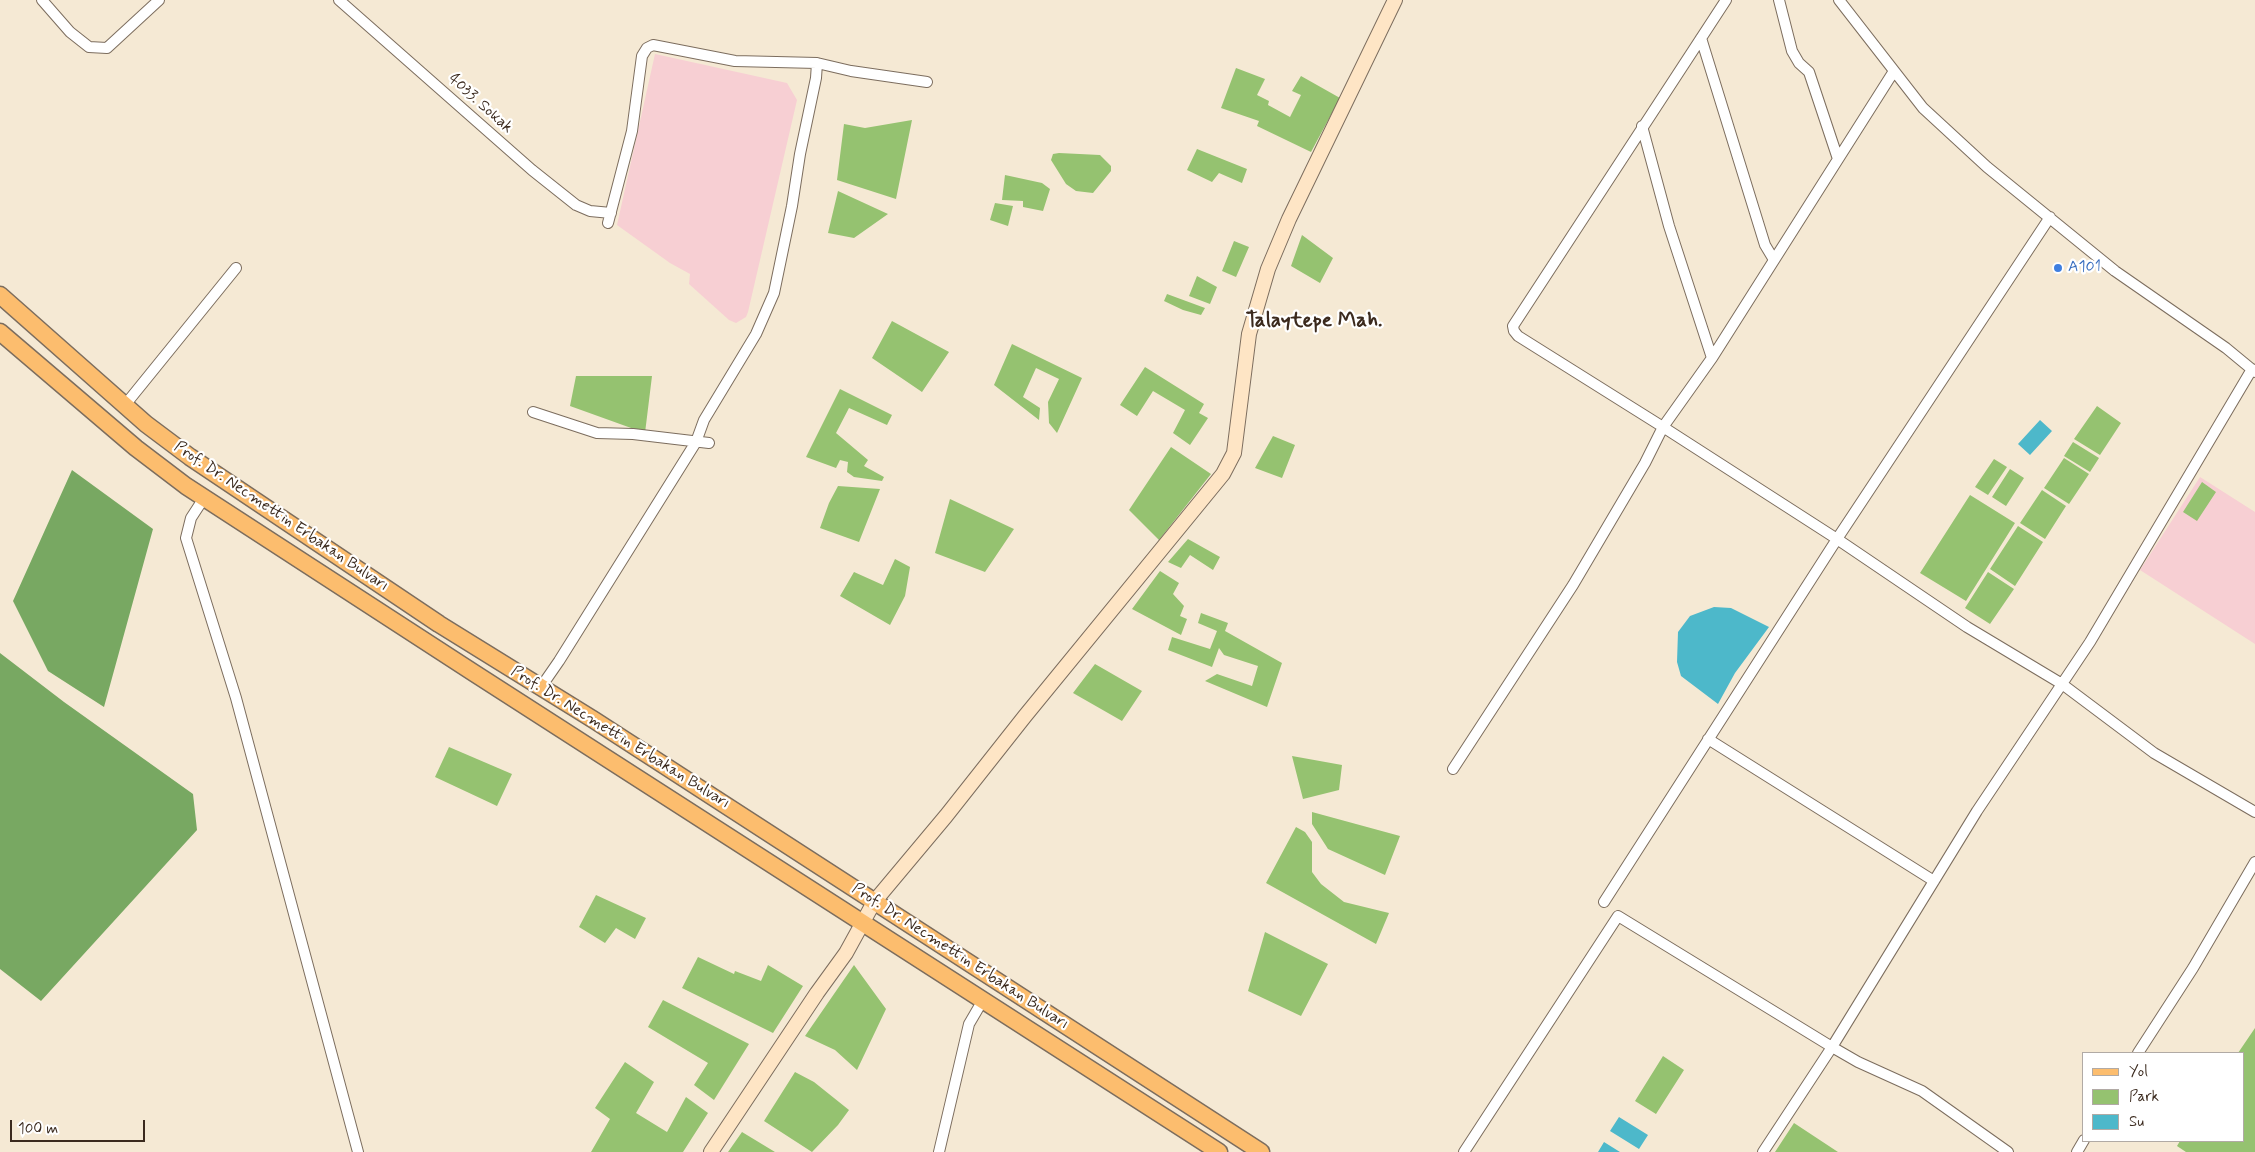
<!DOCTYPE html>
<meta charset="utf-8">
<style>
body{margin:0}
#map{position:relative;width:2255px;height:1152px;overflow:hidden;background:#f5e9d4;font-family:Mynerve,sans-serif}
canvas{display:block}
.legend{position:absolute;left:2082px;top:1052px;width:162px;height:90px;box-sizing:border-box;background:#fff;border:1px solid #b1aaa5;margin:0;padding:6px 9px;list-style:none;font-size:15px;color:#3b2a1e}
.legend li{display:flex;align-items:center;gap:10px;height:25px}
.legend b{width:25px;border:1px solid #b1aaa5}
.scale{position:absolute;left:10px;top:1120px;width:135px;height:22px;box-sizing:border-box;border:2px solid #3b2a1e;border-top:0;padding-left:6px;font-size:15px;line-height:18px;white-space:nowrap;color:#3b2a1e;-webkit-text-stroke:4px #fff;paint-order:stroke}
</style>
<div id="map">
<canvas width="2255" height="1152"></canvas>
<ul class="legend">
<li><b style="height:6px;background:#fcbd6e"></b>Yol</li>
<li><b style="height:14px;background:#95c270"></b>Park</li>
<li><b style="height:14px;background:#4db8ca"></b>Su</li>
</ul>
<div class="scale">100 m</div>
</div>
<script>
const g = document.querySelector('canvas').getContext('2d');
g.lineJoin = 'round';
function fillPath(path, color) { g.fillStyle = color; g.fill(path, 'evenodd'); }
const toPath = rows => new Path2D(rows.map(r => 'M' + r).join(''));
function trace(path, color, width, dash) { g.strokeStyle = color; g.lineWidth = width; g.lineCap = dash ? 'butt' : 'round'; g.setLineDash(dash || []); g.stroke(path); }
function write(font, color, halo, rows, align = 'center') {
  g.font = font + ' Mynerve,sans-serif'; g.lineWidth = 4.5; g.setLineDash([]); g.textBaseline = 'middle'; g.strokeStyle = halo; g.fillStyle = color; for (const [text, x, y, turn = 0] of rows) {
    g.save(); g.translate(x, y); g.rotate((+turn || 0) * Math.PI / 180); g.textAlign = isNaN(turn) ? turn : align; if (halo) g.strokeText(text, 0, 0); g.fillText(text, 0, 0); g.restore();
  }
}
const built = toPath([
 [655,54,787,83,797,100,748,312,746,317,736,323,729,320,689,284,690,274,670,263,617,225],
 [2200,477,2255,512,2255,644,2140,570]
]);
const green = toPath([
 [1236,68,1265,79,1257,95,1269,101,1268,105,1290,117,1301,95,1292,91,1301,76,1340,98,1311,152,1257,126,1259,121,1221,108],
 [912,120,896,199,837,180,844,124,865,128],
 [1197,149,1247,169,1242,183,1219,173,1212,182,1187,170],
 [1059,153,1100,155,1111,166,1111,171,1093,193,1076,191,1066,184,1051,160,1053,154],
 [1005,175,1042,183,1050,189,1043,211,1023,207,1023,201,1002,200],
 [838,191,888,214,854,238,828,233],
 [995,203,1013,206,1008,226,990,220],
 [1302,235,1333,258,1320,283,1291,266],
 [1234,241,1249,247,1236,277,1222,271],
 [1197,276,1217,287,1210,304,1189,296],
 [1167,294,1205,308,1201,315,1183,310,1164,301],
 [892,321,949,352,922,392,872,358],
 [1012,344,1082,378,1057,433,1049,423,1048,402,1059,379,1036,368,1023,397,1040,408,1039,420,994,385],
 [1145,367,1204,404,1199,413,1208,418,1190,445,1173,433,1185,410,1153,391,1137,416,1120,405],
 [576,376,652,376,645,433,570,406],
 [840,389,892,415,887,425,849,408,836,433,868,460,864,466,884,477,882,481,854,477,847,472,848,462,840,460,836,468,806,457],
 [2097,406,2121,423,2100,455,2074,439],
 [1273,436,1295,445,1282,478,1255,468],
 [2073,442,2099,458,2090,472,2064,456],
 [1171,447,1211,474,1159,540,1129,510],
 [2064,458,2089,474,2069,504,2044,488],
 [1994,459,2007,467,1988,495,1975,487],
 [2010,469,2024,478,2006,506,1992,497],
 [2202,482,2216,492,2197,521,2183,512],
 [838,486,880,489,859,542,820,528,829,503],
 [2042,490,2066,506,2045,539,2020,523],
 [1970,495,2015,523,1966,601,1920,573],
 [950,499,1014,529,985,572,935,553],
 [2018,526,2043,542,2015,586,1990,569],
 [1188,539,1220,557,1213,570,1190,555,1181,568,1168,562],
 [895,559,910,567,905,596,890,625,840,596,854,572,883,585],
 [1160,571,1179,583,1173,594,1184,606,1180,616,1187,619,1181,635,1132,609],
 [1988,572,2014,589,1990,624,1965,608],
 [1201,613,1228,623,1225,631,1282,663,1267,707,1205,681,1217,674,1252,686,1258,666,1224,655,1219,648,1212,667,1168,650,1172,637,1210,649,1217,631,1198,623],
 [1095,664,1142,691,1122,721,1073,693],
 [449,747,512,774,497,806,435,777],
 [1292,756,1342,765,1339,790,1303,799],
 [1312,812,1400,836,1385,875,1328,849,1312,824],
 [1296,827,1305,832,1312,842,1312,872,1321,884,1344,902,1389,913,1376,944,1266,883],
 [596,895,646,918,635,939,616,928,605,943,579,927],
 [1265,932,1328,964,1301,1016,1248,991],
 [698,957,734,974,735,971,761,981,768,965,803,986,773,1033,682,988],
 [854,965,886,1009,857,1070,835,1050,805,1036],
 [663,1000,749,1044,714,1100,694,1085,708,1063,648,1027],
 [2255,1028,2255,1152,2186,1152,2177,1146,2180,1141,2244,1141,2244,1053,2238,1053],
 [1663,1056,1684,1070,1656,1114,1635,1101],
 [625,1062,654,1082,636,1113,667,1132,686,1097,708,1113,683,1152,591,1152,610,1119,595,1108],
 [795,1072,814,1082,849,1110,838,1125,812,1152,764,1121],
 [1794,1123,1838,1152,1775,1152],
 [742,1132,775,1152,728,1152]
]);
const forest = toPath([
 [72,470,153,529,104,707,48,671,13,601],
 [0,653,64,702,193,794,197,830,41,1001,0,969]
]);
const water = toPath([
 [2040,420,2052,431,2030,455,2018,444],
 [1714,607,1731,608,1769,627,1735,673,1718,704,1681,676,1677,662,1678,632,1690,616],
 [1619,1117,1648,1135,1639,1149,1610,1131],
 [1604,1142,1620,1152,1598,1152]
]);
const street = toPath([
 [42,0,70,32,89,47,107,48,159,0],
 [339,0,532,170,576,205,590,211,611,213],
 [1726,0,1513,326,1514,331,1518,336,1663,427,1712,358,1894,71],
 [1779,0,1792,51,1799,63,1809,72,1838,159],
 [1839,0,1923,108,1987,167,2115,271,2226,348,2255,372],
 [1701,38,1765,245,1774,260],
 [1642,126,1669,226,1712,358],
 [608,223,632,131,642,56,647,48,653,45,735,61,817,63,851,71,927,82],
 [125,405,236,268],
 [533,412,597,433,633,434,709,443],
 [204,498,191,518,186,538,236,698,358,1152],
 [541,687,559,661,696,442,704,420,756,334,774,293,792,206,800,154,816,78,817,63],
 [1708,739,1934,881],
 [1453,769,1573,585,1645,463,1663,427,1837,539,1967,627,2062,684,2154,753,2255,812],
 [1604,902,1837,539,2050,217],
 [2138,1053,2193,968,2255,862],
 [939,1152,969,1024,983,1000],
 [1464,1152,1618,916,1832,1047,1858,1062,1922,1091,2008,1152],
 [1763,1152,1832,1047,1977,811,2090,642,2252,369],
 [2077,1152,2084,1140]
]);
const secondary = toPath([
 [711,1152,817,993,846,953,874,902,946,816,1025,716,1223,474,1234,453,1249,334,1268,269,1289,219,1395,0]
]);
const primary = toPath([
 [0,295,146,424,190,457,439,624,594,720,1261,1152],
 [0,332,136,448,186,486,474,673,1219,1152]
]);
const markers = [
 [2058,268,5,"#3f7fe0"]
];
const streetNames = [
 ["4033. Sokak",480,104,42],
 ["Prof. Dr. Necmettin Erbakan Bulvarı",281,517,34],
 ["Prof. Dr. Necmettin Erbakan Bulvarı",620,738,32],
 ["Prof. Dr. Necmettin Erbakan Bulvarı",960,957,33]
];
const shopNames = [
 ["A101",2068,268]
];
const districtNames = [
 ["Talaytepe Mah.",1314,322]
];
fillPath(built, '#f7cfd3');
fillPath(green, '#95c270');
fillPath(forest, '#78a862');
fillPath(water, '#4db8ca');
trace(street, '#7c6d5e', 12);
trace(secondary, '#7c6d5e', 16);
trace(primary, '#7c6d5e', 19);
trace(street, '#fff', 10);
trace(secondary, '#fee5c5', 14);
trace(primary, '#fcbd6e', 16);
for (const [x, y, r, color] of markers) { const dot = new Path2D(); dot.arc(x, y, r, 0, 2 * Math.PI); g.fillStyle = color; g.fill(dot); trace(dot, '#fff', 2); }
write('16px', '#3b2a1e', '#fff', streetNames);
write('16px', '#366cbe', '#fff', shopNames, 'left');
write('bold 21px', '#3b2a1e', '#fff', districtNames);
</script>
